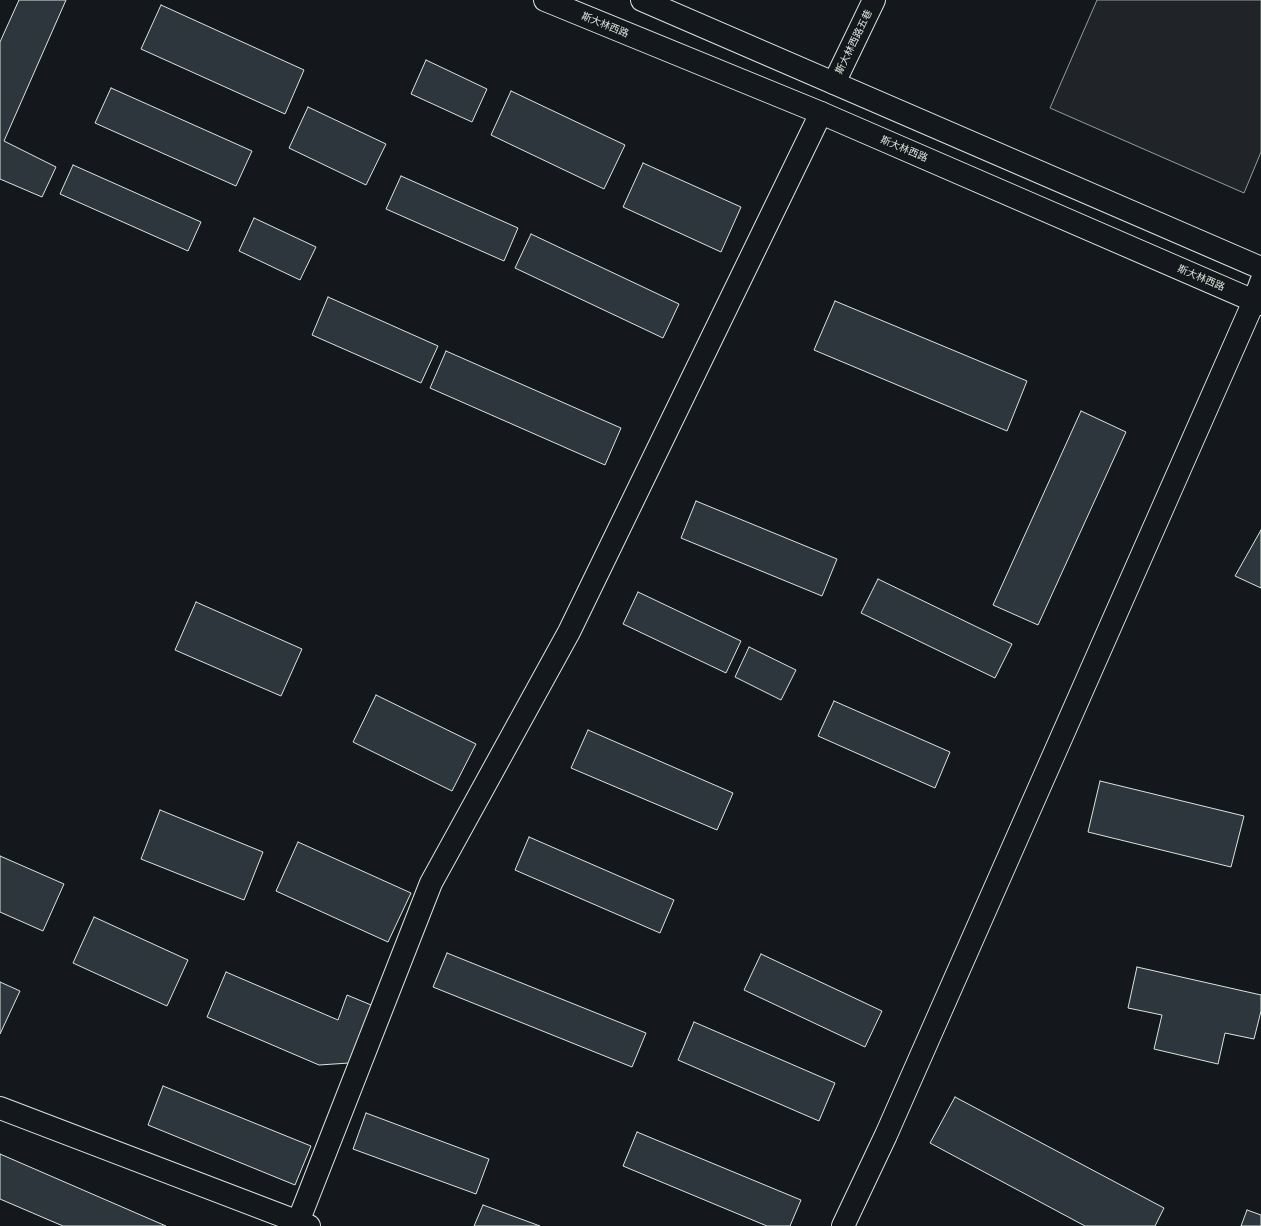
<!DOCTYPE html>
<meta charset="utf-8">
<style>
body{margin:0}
canvas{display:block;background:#14181c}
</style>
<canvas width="1261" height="1226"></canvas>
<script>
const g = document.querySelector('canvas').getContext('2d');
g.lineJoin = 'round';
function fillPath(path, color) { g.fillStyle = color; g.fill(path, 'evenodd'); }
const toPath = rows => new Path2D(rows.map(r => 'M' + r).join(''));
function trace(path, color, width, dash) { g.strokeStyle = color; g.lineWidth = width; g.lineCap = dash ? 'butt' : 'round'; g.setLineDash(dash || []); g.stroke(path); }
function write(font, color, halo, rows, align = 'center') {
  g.font = font + ' Mulish,"Noto Sans SC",sans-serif'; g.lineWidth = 3; g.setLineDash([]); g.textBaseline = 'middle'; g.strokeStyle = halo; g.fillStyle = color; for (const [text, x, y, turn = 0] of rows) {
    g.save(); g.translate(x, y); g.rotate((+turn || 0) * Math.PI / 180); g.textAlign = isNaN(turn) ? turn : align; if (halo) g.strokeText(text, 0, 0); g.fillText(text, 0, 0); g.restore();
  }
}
const green = toPath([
 [1097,0,1261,0,1261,152,1244,193,1050,108,1097,0]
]);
const building = toPath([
 [19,0,66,0,4,141,56,167,42,197,0,179,0,42,19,0],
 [161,5,304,70,285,114,141,49,161,5],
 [426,60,487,89,472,122,411,94,426,60],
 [111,88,252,151,236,186,95,123,111,88],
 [511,91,625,145,604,189,491,135,511,91],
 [308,107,386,144,366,185,289,148,308,107],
 [643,163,741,207,721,252,623,207,643,163],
 [73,165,201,222,188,251,60,194,73,165],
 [401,176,518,228,504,261,386,209,401,176],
 [254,218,316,247,300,280,239,251,254,218],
 [531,234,679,304,663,338,515,268,531,234],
 [328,297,438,346,421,383,312,335,328,297],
 [835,301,1027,381,1007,431,814,350,835,301],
 [446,351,621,428,605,465,430,388,446,351],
 [1081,411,1126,432,1038,625,993,605,1081,411],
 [696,501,837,559,822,596,681,538,696,501],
 [1261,530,1261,588,1235,576,1261,530],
 [878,579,1012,644,995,678,861,613,878,579],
 [638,592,741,641,726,673,623,624,638,592],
 [196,602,302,649,281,696,175,650,196,602],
 [749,647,796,670,781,700,735,677,749,647],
 [376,695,476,744,452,791,353,742,376,695],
 [834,701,950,752,935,788,818,736,834,701],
 [588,730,733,793,717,830,571,768,588,730],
 [1100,781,1244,816,1231,867,1088,832,1100,781],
 [160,810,263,852,244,900,141,859,160,810],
 [529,837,674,900,660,933,515,870,529,837],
 [298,842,411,893,388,942,276,891,298,842],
 [0,856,64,884,43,931,0,912,0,856],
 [94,917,188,960,167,1006,73,963,94,917],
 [447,953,646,1033,632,1067,433,987,447,953],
 [761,954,882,1011,865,1047,744,990,761,954],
 [1137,967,1261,995,1261,1011,1254,1039,1225,1033,1218,1064,1154,1049,1162,1015,1128,1008,1137,967],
 [226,972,338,1020,347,995,376,1007,349,1063,319,1065,207,1017,226,972],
 [0,982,20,991,0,1034,0,982],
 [694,1022,835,1083,819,1121,678,1060,694,1022],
 [163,1086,311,1146,295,1185,148,1125,163,1086],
 [955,1097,1164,1208,1155,1226,1085,1226,930,1143,955,1097],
 [366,1113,489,1159,476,1194,353,1149,366,1113],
 [637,1132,801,1200,790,1226,767,1226,623,1166,637,1132],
 [0,1154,166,1226,63,1226,0,1199,0,1154],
 [483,1205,540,1226,474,1226,483,1205],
 [1247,1210,1261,1215,1261,1226,1241,1226,1247,1210]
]);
const minor = toPath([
 [834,83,874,0],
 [0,1108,309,1226],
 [298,1222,431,883,569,632,821,113],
 [843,1226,886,1135,1254,301,1261,282]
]);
const major = toPath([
 [545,0,821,113,1261,304],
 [642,0,1261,268]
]);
const streetNames = [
 ["斯大林西路",605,25,22],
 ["斯大林西路五巷",854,42,-64],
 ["斯大林西路",904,149,23],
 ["斯大林西路",1201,278,23]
];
fillPath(green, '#202428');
trace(green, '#939e99', 1);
fillPath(building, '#2c363c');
trace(building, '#d8e6dc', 1);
trace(minor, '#d8e6dc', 24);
trace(major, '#d8e6dc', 24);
trace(minor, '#14181c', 22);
trace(major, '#14181c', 22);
write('10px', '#d8e6dc', '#14181c', streetNames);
</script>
